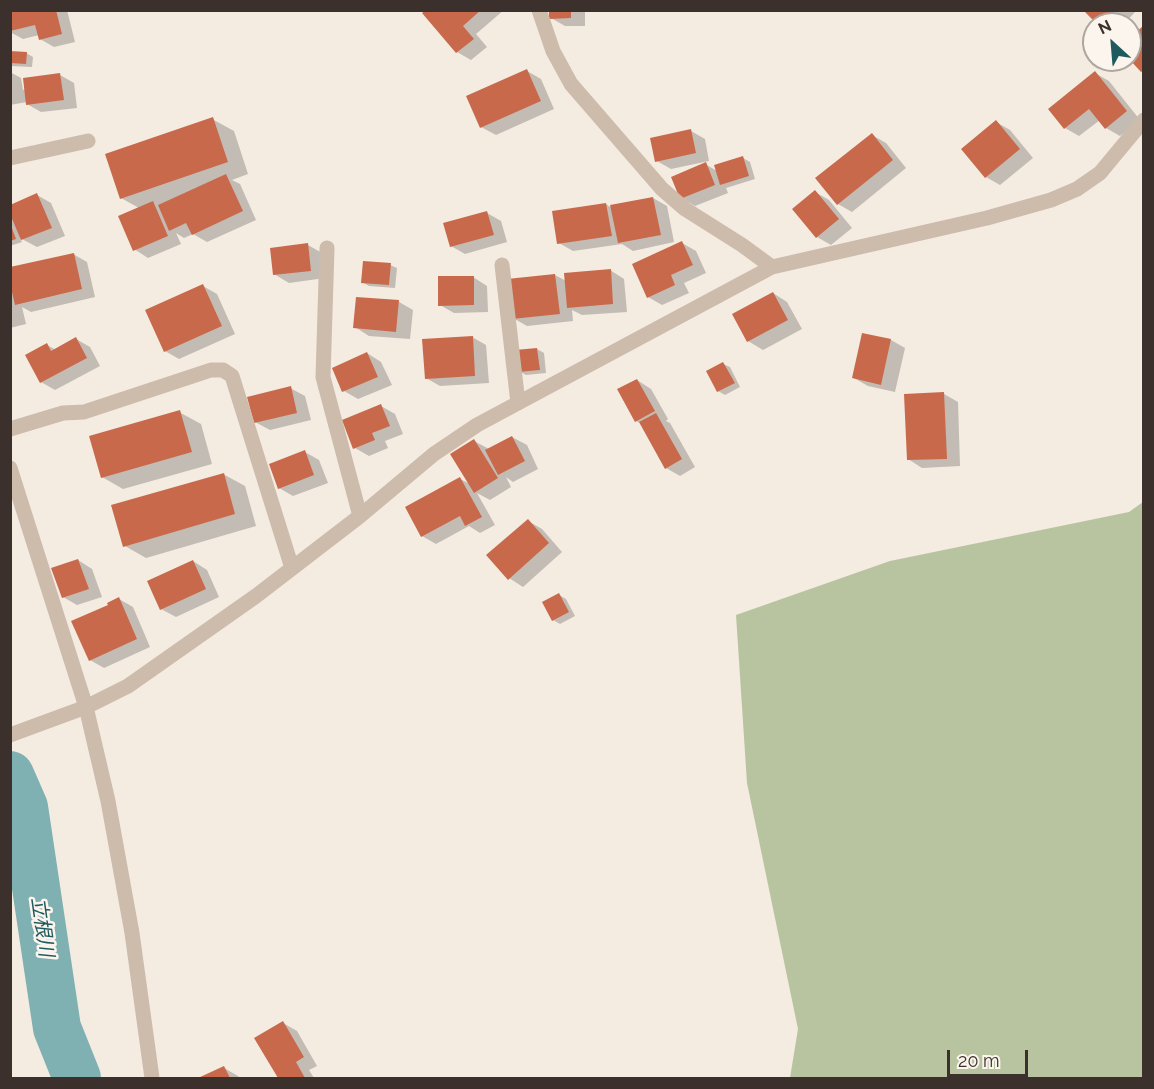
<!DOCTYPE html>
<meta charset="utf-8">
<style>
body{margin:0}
#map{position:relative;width:1154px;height:1089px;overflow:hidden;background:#f4ebe1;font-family:Raleway,sans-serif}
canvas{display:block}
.frame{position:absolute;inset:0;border:12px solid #3b302b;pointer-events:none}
.north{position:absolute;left:1082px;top:12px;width:60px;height:60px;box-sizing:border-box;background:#fbf5ee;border:2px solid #aea6a0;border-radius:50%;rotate:334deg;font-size:16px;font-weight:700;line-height:24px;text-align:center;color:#3b302b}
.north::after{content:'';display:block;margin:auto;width:21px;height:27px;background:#1f5a5e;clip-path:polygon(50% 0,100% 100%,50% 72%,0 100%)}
.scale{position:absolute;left:947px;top:1050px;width:81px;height:27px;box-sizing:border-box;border:3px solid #3b302b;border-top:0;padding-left:8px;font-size:18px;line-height:21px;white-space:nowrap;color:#3b302b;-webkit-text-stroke:4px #fbf5ee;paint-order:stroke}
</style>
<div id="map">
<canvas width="1154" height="1089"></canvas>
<div class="frame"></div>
<div class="north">N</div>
<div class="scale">20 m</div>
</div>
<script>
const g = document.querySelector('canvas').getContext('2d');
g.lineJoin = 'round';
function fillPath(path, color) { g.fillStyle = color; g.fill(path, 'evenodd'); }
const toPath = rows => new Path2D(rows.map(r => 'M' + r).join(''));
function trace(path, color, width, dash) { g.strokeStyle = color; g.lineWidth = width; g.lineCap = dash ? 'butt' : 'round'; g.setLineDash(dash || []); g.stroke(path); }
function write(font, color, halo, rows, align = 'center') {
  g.font = font + ' Raleway,"Noto Sans JP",sans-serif'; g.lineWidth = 5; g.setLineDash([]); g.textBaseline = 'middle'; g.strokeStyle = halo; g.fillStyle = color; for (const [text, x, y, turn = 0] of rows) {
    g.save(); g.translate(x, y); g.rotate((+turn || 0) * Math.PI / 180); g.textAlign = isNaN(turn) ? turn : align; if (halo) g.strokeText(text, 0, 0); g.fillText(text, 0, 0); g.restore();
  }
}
const green = toPath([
 [1143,502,1143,1078,790,1078,798,1029,747,783,736,615,890,561,1129,512]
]);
const shadow = toPath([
 [10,10,67,10,75,42,54,47,40,39,39,35,23,39,10,32],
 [428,10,504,10,476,34,487,47,471,60,457,52],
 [550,10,585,10,585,26,565,26,551,18],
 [1085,10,1134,10,1135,12,1124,24,1099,24],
 [10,53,26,53,33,57,32,67,10,66],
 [527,71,541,79,554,109,496,135,481,127],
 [10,72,21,78,23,90,60,75,74,83,77,108,41,112,27,104,27,102,10,105],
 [1095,73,1109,81,1140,120,1120,136,1106,128,1100,120,1079,136,1065,128,1050,110],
 [212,119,234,131,248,174,232,180,240,184,256,220,207,242,193,234,184,238,176,233,181,244,148,258,134,249,139,208,121,198],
 [996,122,1010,130,1033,158,1000,185,986,177],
 [691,131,705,139,709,161,671,169,657,161],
 [872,135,886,143,906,168,852,212,838,204],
 [743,158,750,162,755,179,726,188,728,193,695,206,681,198,705,164,717,171],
 [815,192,829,200,852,228,831,245,817,237,794,209],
 [37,195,51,203,65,236,37,247,20,238,22,242,10,246,10,217,14,219],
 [653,198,667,206,674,242,633,251,622,244,573,251,559,243,606,204,610,207],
 [487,213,501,221,507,242,465,254,451,246],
 [682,243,696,251,706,273,684,283,689,293,662,305,648,297],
 [308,245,322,253,325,278,289,283,274,274],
 [73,254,87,262,95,297,31,312,22,307,26,324,10,328,10,268],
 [390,265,397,268,395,288,369,286,362,282],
 [610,270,624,279,627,312,582,315,572,310,573,321,527,326,513,318,555,275,566,281],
 [473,277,487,286,488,312,454,313,440,305],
 [203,286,217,294,235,334,179,359,165,351],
 [773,293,787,302,802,329,763,350,748,341,734,314],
 [399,302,413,310,410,339,369,336,355,327],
 [863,335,891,340,905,348,895,392,868,386,854,378],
 [472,337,486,345,489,383,440,386,426,378],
 [76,339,90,347,100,366,55,390,41,382,47,345,56,350],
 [537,349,544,353,546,373,526,375,519,371],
 [367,353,381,362,392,385,358,399,344,391],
 [723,364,730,367,740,387,725,395,718,391,708,372],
 [637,380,651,389,668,419,666,421,670,423,695,467,680,476,666,468,642,424,636,421],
 [290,388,305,396,311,420,270,430,255,422],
 [944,394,958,402,960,466,922,468,908,459],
 [381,406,395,414,403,434,385,441,388,448,369,456,355,448],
 [179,412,201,424,212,464,123,489,102,477],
 [512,437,527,445,538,469,513,482,506,477,511,487,490,500,477,493,495,525,480,533,469,526,436,544,422,536,460,479,472,485,474,441,489,449],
 [305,452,319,460,328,483,293,496,279,488],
 [223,474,245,486,256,526,146,558,125,546],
 [528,521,542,529,562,552,523,587,509,578],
 [78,560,92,569,102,597,77,605,63,597],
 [193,561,207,570,219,597,176,617,161,609],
 [559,595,566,599,575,616,560,624,553,620],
 [119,599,133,607,150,647,104,668,90,660,110,606],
 [283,1023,297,1031,317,1066,309,1070,314,1078,280,1078,256,1039],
 [224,1068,238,1076,240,1078,202,1078]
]);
const river = toPath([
 [10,775,24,807,57,1028,77,1078]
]);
const building = toPath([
 [10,10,56,10,62,34,39,40,35,25,10,31],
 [426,10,481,10,463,26,474,39,456,53,422,13],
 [549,10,571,10,571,18,549,19],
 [1083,10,1115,10,1102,24,1097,24],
 [1144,25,1144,70,1141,72,1130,60,1130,38],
 [10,51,27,52,26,64,10,63],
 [527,69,541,101,480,128,466,96],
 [1095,71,1127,111,1105,129,1089,109,1064,129,1048,109],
 [60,73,64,100,26,105,23,78],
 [213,117,228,162,120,199,105,154],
 [996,120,1020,149,985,178,961,149],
 [691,129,696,153,655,162,650,138],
 [872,133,893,160,837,205,815,178],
 [743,156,749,176,720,185,714,165],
 [706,162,715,185,680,199,671,177],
 [226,174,243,211,192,235,186,223,169,231,158,205],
 [815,190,839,219,816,238,792,209],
 [37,193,52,228,21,240,10,214,10,205],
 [653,197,661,235,618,243,610,205],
 [153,201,168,236,133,251,118,216],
 [606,203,612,236,557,244,552,211],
 [487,211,494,235,450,247,443,223],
 [10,223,16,239,10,241],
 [682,241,693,265,671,275,675,285,647,298,632,264],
 [308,243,311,271,273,275,270,248],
 [74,253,82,289,15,305,10,283,10,267],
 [363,261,391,263,389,285,361,283],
 [611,269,613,304,567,308,564,273],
 [555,274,560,314,512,319,507,279],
 [438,276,474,276,474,305,438,306],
 [203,284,222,326,164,352,145,310],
 [773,292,788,320,747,342,732,314],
 [356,297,399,300,396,332,353,328],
 [862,333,891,339,881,385,852,378],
 [473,336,475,376,425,379,422,339],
 [76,337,87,358,40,383,25,355,47,343,51,351],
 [537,348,540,370,518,372,515,350],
 [367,352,378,377,342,392,332,368],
 [723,362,735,383,717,392,706,371],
 [637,379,655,411,635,422,617,389],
 [291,386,297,413,254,423,247,397],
 [944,392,947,459,907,460,904,394],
 [381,404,390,426,372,433,375,440,353,449,342,420],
 [180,410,192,452,101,478,89,436],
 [656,413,682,459,665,469,639,422],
 [512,436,525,461,498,475,485,450],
 [474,439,498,478,474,493,450,454],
 [305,450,314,475,278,489,269,464],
 [224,473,235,514,123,547,111,505],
 [460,477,482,517,465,526,460,516,421,537,405,507],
 [528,519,549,543,508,580,486,555],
 [78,559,89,589,62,598,51,568],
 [193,560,206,589,160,610,147,581],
 [559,593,569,612,552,621,542,602],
 [119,597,137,639,89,661,71,621,108,605,107,603],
 [283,1021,304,1057,296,1062,305,1078,278,1078,254,1038],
 [224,1066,230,1078,198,1078]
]);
const minor = toPath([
 [539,10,553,51,571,84,662,189,685,209,742,245,772,267],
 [10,158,88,141],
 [327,248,323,377,360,516],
 [502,265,518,403],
 [10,429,63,413,84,412,211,370,223,370,232,376,292,568],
 [10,468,86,707,108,801,132,933,152,1078],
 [10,735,86,707,128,686,256,596,360,516,434,454,477,425,518,403,772,267,987,218,1051,200,1077,189,1100,173,1144,120]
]);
const waterNames = [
 ["立根川",42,927,82]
];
fillPath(green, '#b8c4a0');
fillPath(shadow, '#0003');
trace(river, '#7fb0b2', 48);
fillPath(building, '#c8694b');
trace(minor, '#cdbbac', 15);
write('italic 20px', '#1f5a5e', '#fbf5ee', waterNames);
</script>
